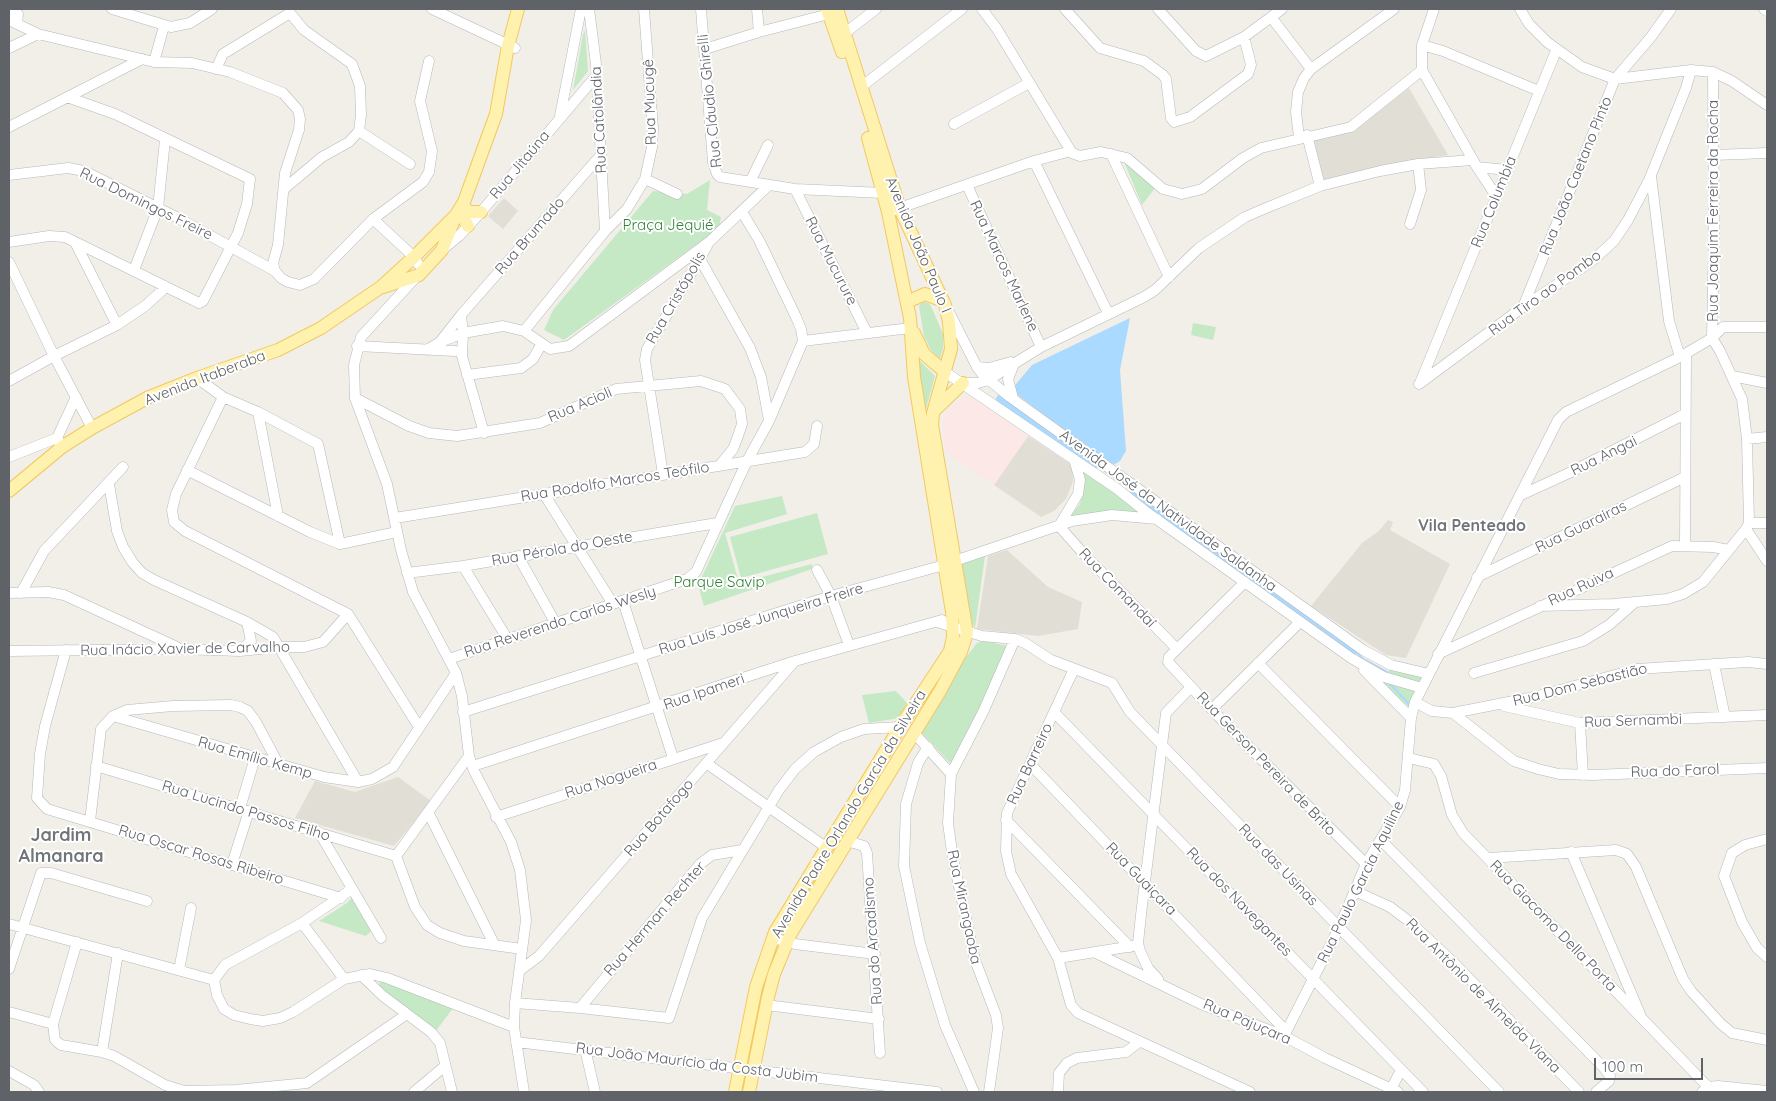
<!DOCTYPE html>
<meta charset="utf-8">
<style>
body{margin:0}
#map{position:relative;width:1776px;height:1101px;overflow:hidden;background:#f1efe8;font-family:Quicksand,sans-serif}
canvas{display:block}
.frame{position:absolute;inset:0;border:10px solid #5f6368;pointer-events:none}
.scale{position:absolute;left:1594px;top:1058px;width:109px;height:22px;box-sizing:border-box;border:2px solid #5f6368;border-top:0;padding-left:6px;font-size:15px;line-height:18px;white-space:nowrap;color:#5f6368;-webkit-text-stroke:4px #fff;paint-order:stroke}
</style>
<div id="map">
<canvas width="1776" height="1101"></canvas>
<div class="frame"></div>
<div class="scale">100 m</div>
</div>
<script>
const g = document.querySelector('canvas').getContext('2d');
g.lineJoin = 'round';
function fillPath(path, color) { g.fillStyle = color; g.fill(path, 'evenodd'); }
const toPath = rows => new Path2D(rows.map(r => 'M' + r).join(''));
function trace(path, color, width, dash) { g.strokeStyle = color; g.lineWidth = width; g.lineCap = dash ? 'butt' : 'round'; g.setLineDash(dash || []); g.stroke(path); }
function write(font, color, halo, rows, align = 'center') {
  g.font = font + ' Quicksand,sans-serif'; g.lineWidth = 4; g.setLineDash([]); g.textBaseline = 'middle'; g.strokeStyle = halo; g.fillStyle = color; for (const [text, x, y, turn = 0] of rows) {
    g.save(); g.translate(x, y); g.rotate((+turn || 0) * Math.PI / 180); g.textAlign = isNaN(turn) ? turn : align; if (halo) g.strokeText(text, 0, 0); g.fillText(text, 0, 0); g.restore();
  }
}
const education = toPath([
 [1409,88,1448,155,1387,165,1323,181,1313,139,1361,125],
 [504,198,518,211,503,229,488,216],
 [1028,436,1072,465,1073,482,1066,499,1054,511,1041,517,994,485],
 [1388,520,1393,522,1390,530,1450,564,1406,658,1386,655,1311,606,1362,543,1379,531],
 [1007,550,1048,587,1082,602,1078,629,1038,636,977,629,988,556],
 [398,777,431,801,394,846,295,818,315,781,355,792]
]);
const medical = toPath([
 [972,397,1028,436,994,485,946,453,942,423,945,414,962,398]
]);
const green = toPath([
 [585,30,588,71,573,90,583,35],
 [1128,161,1155,188,1142,205,1125,164],
 [710,180,707,210,721,217,719,228,564,340,544,330,553,310,653,191,687,194],
 [923,302,928,303,931,306,943,334,943,348,940,359,931,350,924,336,919,306],
 [1193,323,1216,327,1213,340,1191,335],
 [913,354,935,376,926,409,922,409],
 [1079,466,1101,482,1142,515,1068,519,1080,504,1083,492],
 [782,496,787,514,725,533,739,583,812,564,812,569,704,606,698,585,735,506],
 [817,513,828,554,741,578,730,537],
 [985,556,975,628,972,623,961,564],
 [984,641,1008,646,953,766,921,732,964,660,977,643],
 [1389,670,1424,677,1411,709,1380,681,1387,678],
 [896,691,907,703,899,718,869,723,862,695],
 [353,896,370,925,371,931,366,936,319,921,347,903],
 [380,981,390,983,454,1007,435,1032,379,987]
]);
const water = toPath([
 [1130,318,1120,370,1126,451,1120,461,1115,464,1108,463,1011,390,1032,365]
]);
const stream = toPath([
 [1355,650,1363,659,1387,672],
 [1389,683,1410,705]
]);
const canal = toPath([
 [1000,399,1093,467],
 [1131,494,1223,561,1355,650]
]);
const minor = toPath([
 [9,9,18,14,17,24],
 [112,9,171,27,190,23,212,9],
 [432,9,515,48],
 [589,9,596,64,605,231],
 [701,9,713,162,717,174,720,177,795,189,883,193],
 [757,9,759,32],
 [982,9,997,29,1072,153,1080,156,1101,152,1127,158,1163,189,1182,194,1202,189,1243,158,1261,148,1351,127,1422,70],
 [1065,9,1100,48,1144,61,1163,75,1166,79,1171,118,1174,122,1190,117,1248,74,1251,65,1244,37],
 [1158,9,1196,51,1206,56,1244,37,1282,9],
 [1434,9,1422,45,1422,70,1477,167,1496,196],
 [1520,9,1529,24,1547,42,1582,67,1615,79,1691,70,1713,72,1732,81,1767,105],
 [1764,9,1767,11],
 [1271,17,1311,69],
 [9,20,38,34],
 [845,33,876,9],
 [1422,45,1443,51,1539,91],
 [9,48,38,34,154,62,192,63,230,72,283,93,298,110,300,119,299,130,285,173,278,245,273,263,275,271,281,278,288,282,300,285,314,279,373,219,423,182,429,172,432,151,420,101,429,61],
 [705,49,759,32,829,14],
 [154,62,164,26],
 [216,69,223,54,290,13,304,30,352,64,360,86,361,115,359,131,349,142,322,157,284,189],
 [861,87,962,9],
 [560,116,581,9],
 [954,124,1029,83],
 [9,127,142,59],
 [359,131,410,164],
 [1307,135,1320,186],
 [1299,137,1296,112,1298,92,1304,78,1311,69,1394,9],
 [1111,154,1169,277],
 [1714,155,1767,153],
 [1034,161,1108,313],
 [1477,167,1507,170],
 [9,175,68,168,84,171,176,217,275,271],
 [1651,176,1669,321,1680,357],
 [645,179,677,194],
 [750,182,768,145],
 [967,185,1041,347],
 [795,189,867,333],
 [894,210,1034,161,1071,151],
 [373,219,414,257,418,264],
 [1410,224,1421,190,1418,164],
 [9,242,49,236,65,237,199,303,203,301,238,233,247,204,250,179,115,114,67,97],
 [75,242,117,325],
 [442,250,459,236,481,212,596,76],
 [700,259,750,348,761,377,769,420],
 [9,262,54,356,92,428],
 [134,270,158,208,165,140],
 [417,276,361,337,354,365,355,398,387,484,401,550,413,592,456,673,462,696,469,756,474,771,511,842,520,870,526,920,515,1003,514,1027,524,1092],
 [1523,307,1615,79,1651,37,1671,9],
 [949,312,977,367,983,375,1010,397,1363,650,1391,665,1429,674],
 [461,315,600,156],
 [524,331,605,231,627,209,645,179,652,147,653,129,644,9],
 [803,341,910,328],
 [440,342,463,333,503,326,524,331,550,349,569,346,709,242,769,185],
 [357,346,455,351],
 [427,350,440,342,461,315,463,333,462,356,484,433],
 [977,367,989,368,1011,362],
 [945,372,1116,488,1145,511,1351,658,1384,677,1422,688],
 [467,375,521,368,533,359,541,345],
 [1732,376,1767,383],
 [197,378,223,397,258,412,318,444,340,544],
 [9,381,54,356,117,325,145,306,166,287],
 [963,383,978,383,988,380,1041,347,1144,297,1155,290,1199,248,1245,217,1266,208,1320,186,1380,171,1418,164,1473,160],
 [1420,383,1556,51],
 [1419,384,1523,307,1592,261,1614,241,1628,220,1649,180,1686,88,1691,70],
 [223,397,176,494,172,510,174,522,185,531,348,614,419,727],
 [355,398,409,426,429,433,457,436,540,423,616,389,701,381,725,389,740,409,742,424,738,436,733,449,720,465],
 [1013,398,1008,379,1014,364],
 [258,412,278,516],
 [57,438,76,397],
 [1747,439,1767,437],
 [9,457,57,438,62,447],
 [187,470,310,532,340,544,397,532],
 [663,474,645,360,647,349,707,246],
 [109,484,117,531,123,547,133,563,142,573,154,580,247,622,273,637,358,782],
 [544,494,613,604],
 [1521,495,1569,473,1685,414],
 [395,518,805,452,814,444,817,426],
 [1749,523,1767,523],
 [1059,526,1082,552,1177,649],
 [1059,526,1078,494,1080,480,1074,459],
 [1746,529,1767,561],
 [1685,546,1686,354],
 [518,556,556,624],
 [463,566,508,640],
 [817,570,831,596,849,645],
 [407,573,463,566,717,523],
 [1477,577,1685,477],
 [1245,582,1169,657,1168,662,1218,716,1366,864],
 [9,593,48,592,64,595,177,647],
 [21,593,44,551,123,467],
 [623,601,673,758],
 [1540,606,1614,604,1667,599,1683,594,1703,582,1746,529,1749,523,1747,439,1742,399,1720,351,1712,338,1714,233,1713,72],
 [937,622,982,636,1015,639,1025,643,1051,660,1112,683,1130,712,1499,1092],
 [66,650,45,726,40,754,37,798,47,809,341,898],
 [9,651,180,649,240,651,279,647,304,647,323,642,348,614],
 [240,651,251,641,247,622],
 [1438,654,1672,546,1713,547,1729,550],
 [449,659,687,579,696,572,747,461,769,421,803,341,801,329,796,317,759,240,742,212],
 [1258,663,1400,807],
 [1714,664,1725,717],
 [1074,669,1007,813,1006,851,1011,874,1058,958,1071,1005,1078,1013,1250,1092],
 [1364,670,1411,718],
 [1474,673,1583,641,1609,625,1634,603],
 [1415,702,1432,711,1453,713,1534,697,1637,669,1748,662,1767,664],
 [1504,706,1580,723,1767,715],
 [1212,709,1300,622],
 [463,712,831,596,937,567,1072,521,1112,515,1157,519],
 [1054,712,1423,1092],
 [1453,713,1514,761,1538,769,1559,774,1593,775,1767,768],
 [113,716,324,777,358,782,372,779,393,767,456,673],
 [1580,723,1583,775],
 [914,733,951,774,948,823,953,859,975,960,996,1015,998,1028,989,1092],
 [928,747,918,763,906,804,904,866,920,943,945,1025,974,1092],
 [469,756,396,856,415,907,427,925,440,933,464,941,522,949],
 [1409,758,1434,764,1441,776,1452,815,1463,833,1713,1092],
 [706,763,827,848],
 [1030,764,1286,1031],
 [96,766,396,856],
 [473,766,795,661,942,620],
 [951,774,984,710,1015,639],
 [240,808,255,758],
 [429,814,494,944],
 [496,817,723,743],
 [1006,820,1130,947],
 [90,821,101,729,113,716,127,710,173,706,231,705,240,707,248,711,256,722,279,765],
 [319,832,381,938],
 [1767,839,1745,845,1732,853,1724,876,1742,922,1757,948,1767,957],
 [1381,840,1604,1068,1610,1076,1609,1081,1596,1092],
 [847,841,864,846,867,853,880,1053],
 [1571,852,1640,1014],
 [1488,858,1616,850,1627,854,1636,867,1683,979,1691,991,1721,1024,1732,1033,1767,1040],
 [232,864,249,811],
 [352,889,302,923,225,965,214,980,217,995,224,1009,234,1015,250,1019,263,1021,280,1018,293,1012,344,979,370,974,387,978,514,1027],
 [1355,891,1390,907,1410,922,1456,965,1579,1092],
 [302,923,344,979],
 [9,924,214,980],
 [773,938,795,944,875,954],
 [77,942,53,1024,55,1040,61,1045,102,1052,114,1056,165,1085,184,1091,236,1090,307,1083,407,1014],
 [1096,953,1201,1004,1284,1036,1325,1058,1398,1092],
 [1058,958,1133,946],
 [9,969,41,873,51,873,147,901],
 [179,970,191,908],
 [519,971,539,956,794,662],
 [361,975,383,996,431,1032,440,1043,452,1092],
 [1158,979,1148,968,1140,951,1138,943,1142,906,1166,713,1191,687],
 [515,1003,580,1008,669,1018,702,918,779,790,795,769,814,752,841,737,864,729,900,727],
 [766,1005,879,1019],
 [580,1008,700,864,712,855,742,850],
 [9,1012,53,1024],
 [1284,1036,1339,928,1366,864,1400,807,1405,790,1411,718,1415,702,1558,420,1566,412,1680,357,1712,338,1723,327,1767,327],
 [516,1042,937,1092],
 [585,1049,595,1092],
 [102,1052,118,953],
 [9,1071,34,1085,39,1092],
 [1391,1089,1401,1070],
 [414,1092,445,1066],
 [1058,1092,1059,1073,1067,1063,1077,1058,1126,1052,1139,1042],
 [1702,1092,1708,1087,1718,1086,1767,1091]
]);
const major = toPath([
 [827,9,842,52],
 [462,205,469,212,481,212],
 [456,215,464,219,468,226],
 [383,287,419,275,442,250,455,217],
 [907,302,925,294,943,301],
 [914,333,924,354,945,372],
 [936,409,963,383],
 [9,491,62,447,92,428,149,397,197,378,278,350,321,328,381,287,414,257,456,215,464,202,496,114,508,46,518,9],
 [735,1092,756,987,775,932,900,727,950,651,953,637,952,612,914,377,910,318,888,212,868,138],
 [749,1092,768,997,774,974,791,933,940,691,961,652,967,633,932,425,933,413,951,349,949,322,945,305,900,209,837,9]
]);
const streetNames = [
 ["Rua Cláudio Ghirelli",710,101,-96],
 ["Rua Mucugê",650,102,-92],
 ["Rua Catolândia",599,120,-93],
 ["Rua Jitaúna",520,165,-50],
 ["Rua João Caetano Pinto",1576,176,-68],
 ["Rua Columbia",1494,202,-68],
 ["Rua Domingos Freire",146,204,26],
 ["Rua Joaquim Ferreira da Rocha",1713,211,-90],
 ["Rua Brumado",530,236,-49],
 ["Avenida João Paulo I",918,245,67],
 ["Rua Mucurure",831,261,63],
 ["Rua Marcos Marlene",1004,266,65],
 ["Rua Tiro ao Pombo",1545,293,-36],
 ["Rua Cristópolis",676,298,-60],
 ["Avenida Itaberaba",205,378,-21],
 ["Rua Acioli",580,405,-23],
 ["Rua Angai",1604,456,-26],
 ["Rua Rodolfo Marcos Teófilo",615,482,-9],
 ["Avenida José da Natividade Saldanha",1168,511,36],
 ["Rua Guarairas",1581,527,-26],
 ["Rua Pérola do Oeste",562,549,-10],
 ["Rua Ruiva",1581,587,-25],
 ["Rua Comandaí",1117,588,46],
 ["Rua Luís José Junqueira Freire",761,619,-17],
 ["Rua Reverendo Carlos Wesly",560,622,-18],
 ["Rua Inácio Xavier de Carvalho",185,649,-1],
 ["Rua Dom Sebastião",1580,685,-14],
 ["Rua Ipameri",704,692,-19],
 ["Rua Sernambi",1633,721,-2],
 ["Rua Emílio Kemp",255,758,16],
 ["Rua Barreiro",1030,764,-65],
 ["Rua Gerson Pereira de Brito",1266,764,46],
 ["Rua do Farol",1675,771,-2],
 ["Rua Nogueira",611,779,-18],
 ["Rua Lucindo Passos Filho",246,811,17],
 ["Avenida Padre Orlando Garcia da Silveira",849,814,-59],
 ["Rua Botafogo",659,818,-49],
 ["Rua Oscar Rosas Ribeiro",201,855,17],
 ["Rua das Usinas",1278,865,46],
 ["Rua Guaiçara",1141,879,46],
 ["Rua Paulo Garcia Aquiline",1361,882,-64],
 ["Rua dos Navegantes",1239,902,46],
 ["Rua Mirangaoba",964,907,78],
 ["Rua Herman Rechter",655,919,-49],
 ["Rua Giacomo Della Porta",1553,926,46],
 ["Rua do Arcadismo",873,941,-94],
 ["Rua Antônio de Almeida Viana",1483,996,45],
 ["Rua Pajuçara",1247,1022,23],
 ["Rua João Maurício da Costa Jubim",697,1063,7]
];
const parkNames = [
 ["Praça Jequié",668,225],
 ["Parque Savip",719,582]
];
const neighbourhoodNames = [
 ["Vila Penteado",1472,526]
];
const quarterNames = [
 ["Jardim",61,836],
 ["Almanara",61,857]
];
fillPath(education, '#e1ded6');
fillPath(medical, '#fce8e6');
fillPath(green, '#c5e8c5');
fillPath(water, '#aadaff');
trace(stream, '#aadaff', 2);
trace(canal, '#aadaff', 8);
trace(minor, '#b5b8bc', 11);
trace(major, '#f2c960', 14);
trace(minor, '#fff', 10);
trace(major, '#fff2af', 12);
write('15px', '#5f6368', '#fff', streetNames);
write('15px', '#348238', '#fff', parkNames);
write('bold 16px', '#70757a', '#fff', neighbourhoodNames);
write('bold 18px', '#70757a', '#fff', quarterNames);
</script>
